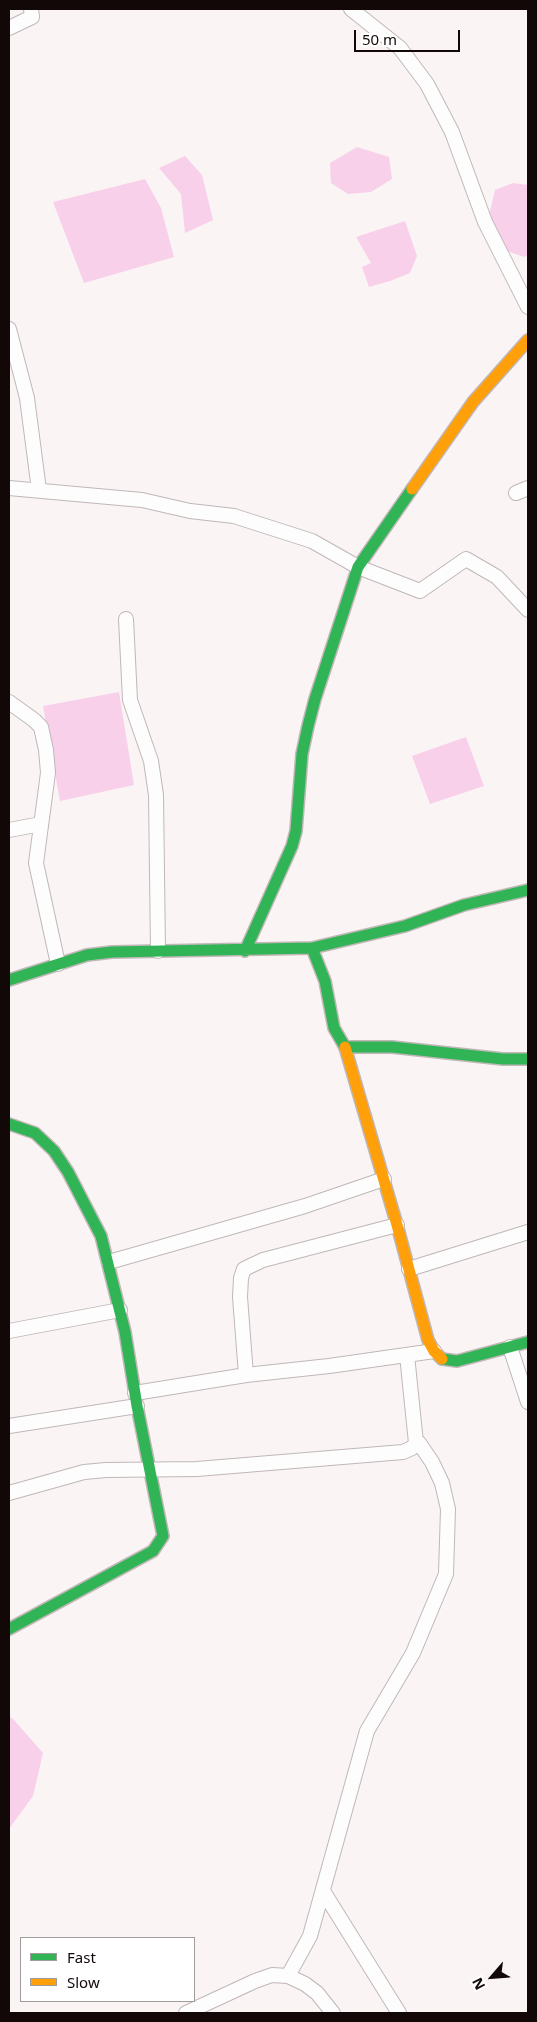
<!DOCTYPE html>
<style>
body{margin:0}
#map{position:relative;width:537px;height:2022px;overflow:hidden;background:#fbf4f4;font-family:"Noto Sans",sans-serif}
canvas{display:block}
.frame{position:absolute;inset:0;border:10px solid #120808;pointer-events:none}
.legend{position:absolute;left:20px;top:1937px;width:175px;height:65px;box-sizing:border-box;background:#fff;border:1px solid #a09c9c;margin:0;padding:6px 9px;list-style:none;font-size:15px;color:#120808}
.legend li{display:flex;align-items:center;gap:10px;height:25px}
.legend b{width:25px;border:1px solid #a09c9c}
.north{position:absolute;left:467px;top:1952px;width:50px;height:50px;-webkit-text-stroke:4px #fff;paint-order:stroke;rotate:243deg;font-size:14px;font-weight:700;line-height:20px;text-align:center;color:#120808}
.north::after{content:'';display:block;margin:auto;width:18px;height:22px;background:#120808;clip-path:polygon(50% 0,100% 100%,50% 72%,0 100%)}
.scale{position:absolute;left:354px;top:30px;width:106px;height:22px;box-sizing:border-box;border:2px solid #120808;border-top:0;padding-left:6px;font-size:15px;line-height:18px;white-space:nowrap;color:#120808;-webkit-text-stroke:4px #fff;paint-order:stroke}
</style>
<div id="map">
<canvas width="537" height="2022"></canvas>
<div class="frame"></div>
<ul class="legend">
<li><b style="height:6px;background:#30b455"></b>Fast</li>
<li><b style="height:6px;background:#ff9f0a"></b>Slow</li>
</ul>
<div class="north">N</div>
<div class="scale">50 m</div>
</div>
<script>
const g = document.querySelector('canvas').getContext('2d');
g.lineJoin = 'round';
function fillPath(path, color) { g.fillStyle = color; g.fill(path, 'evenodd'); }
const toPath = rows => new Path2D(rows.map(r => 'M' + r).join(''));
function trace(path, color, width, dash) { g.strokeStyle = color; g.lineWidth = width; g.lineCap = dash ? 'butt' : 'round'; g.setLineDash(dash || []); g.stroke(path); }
const water = toPath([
 [357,147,389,157,392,179,371,192,348,194,331,183,330,163],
 [185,156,202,175,213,220,185,233,181,194,159,168],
 [145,179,161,208,174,257,84,283,53,202],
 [513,183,528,185,528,255,524,257,507,251,488,220,495,190],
 [405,221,417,256,410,273,390,281,369,287,362,267,371,263,356,237],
 [119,692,134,785,60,801,43,706],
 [466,737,484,786,430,804,412,756],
 [9,1716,14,1720,43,1753,33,1796,9,1829]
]);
const street = toPath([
 [351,9,400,48,427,84,452,132,485,222,528,307],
 [9,28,32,17,31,9],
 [9,329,27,398,39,490],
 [9,488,142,500,190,511,234,516,312,541,358,567,420,591,466,559,497,577,528,610],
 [516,493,528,488],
 [126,619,130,700,151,761,156,795,158,951],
 [9,702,34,720,41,727,46,750,48,773,36,863,58,964],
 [9,830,41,824],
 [109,1262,305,1206,384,1179],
 [409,1269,528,1232],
 [9,1331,120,1310],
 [510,1347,528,1402],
 [246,1375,240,1297,241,1278,244,1269,263,1260,397,1225],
 [135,1393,246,1375,329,1366,434,1351],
 [9,1426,137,1406],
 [9,1493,84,1472,106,1470,197,1469,403,1452,412,1448,416,1443,407,1355],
 [323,1891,399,2013],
 [288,1976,310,1936,367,1731,413,1653,446,1574,448,1509,442,1483,432,1462,419,1443,416,1443],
 [186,2013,255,1981,272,1975,288,1976,305,1984,317,1993,333,2013]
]);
const fast = toPath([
 [312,948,325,981,334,1028,345,1047,392,1047,503,1059,528,1059],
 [245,951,292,846,296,831,302,754,308,726,315,699,358,567,412,489],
 [9,980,87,955,112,952,312,948,405,926,464,905,528,890],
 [9,1124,35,1133,54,1151,68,1172,101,1236,125,1332,137,1406,163,1536,153,1551,9,1629],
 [442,1359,457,1361,528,1342]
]);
const slow = toPath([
 [412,489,473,402,528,340],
 [345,1047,397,1225,428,1340,434,1351,442,1359]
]);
fillPath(water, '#f8d0e9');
trace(street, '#c0b7b7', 16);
trace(fast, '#c0b7b7', 14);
trace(slow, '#c0b7b7', 14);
trace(street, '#fefdfd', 14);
trace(fast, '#30b455', 11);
trace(slow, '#ff9f0a', 11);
</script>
